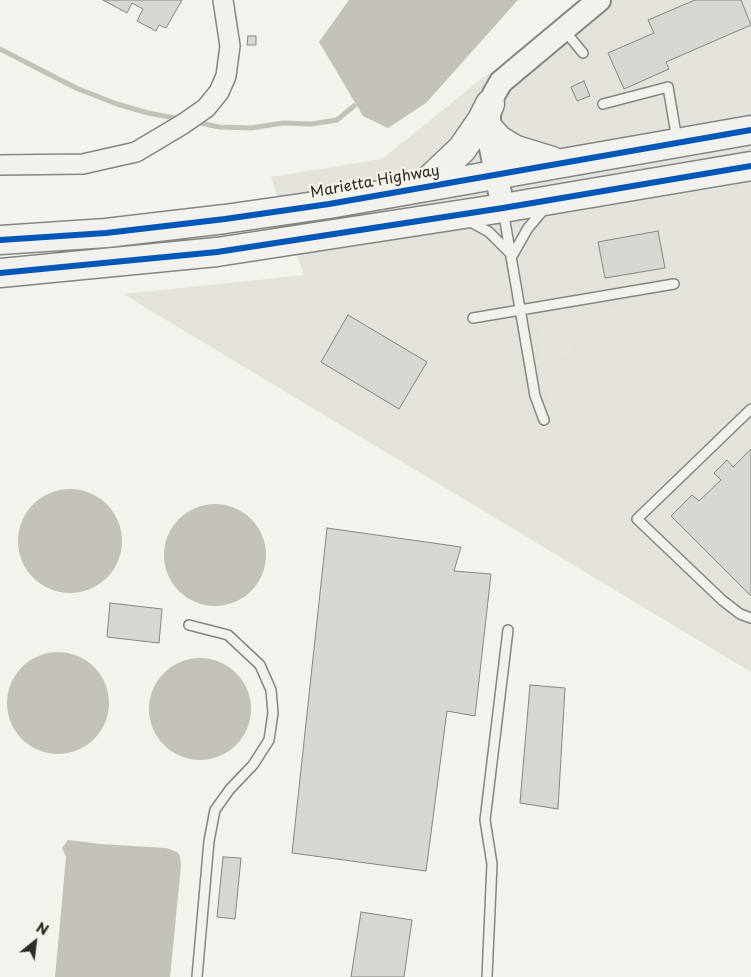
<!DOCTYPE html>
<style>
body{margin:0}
#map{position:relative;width:751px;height:977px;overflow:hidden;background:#f4f2ec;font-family:"Playpen Sans",sans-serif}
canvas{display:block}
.north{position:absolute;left:10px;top:917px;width:50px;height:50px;-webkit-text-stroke:4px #f7f3e8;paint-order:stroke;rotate:29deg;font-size:14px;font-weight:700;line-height:20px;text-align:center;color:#2b2b2b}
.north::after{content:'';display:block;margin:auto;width:18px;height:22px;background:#2b2b2b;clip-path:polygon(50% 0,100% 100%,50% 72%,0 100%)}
</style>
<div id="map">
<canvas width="751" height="977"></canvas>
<div class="north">N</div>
</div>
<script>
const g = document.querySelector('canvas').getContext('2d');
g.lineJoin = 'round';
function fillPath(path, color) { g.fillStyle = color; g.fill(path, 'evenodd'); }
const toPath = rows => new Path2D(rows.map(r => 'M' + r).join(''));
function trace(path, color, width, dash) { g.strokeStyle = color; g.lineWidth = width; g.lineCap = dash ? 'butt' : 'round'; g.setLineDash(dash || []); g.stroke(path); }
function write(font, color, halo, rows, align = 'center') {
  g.font = font + ' "Playpen Sans",sans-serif'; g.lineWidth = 4.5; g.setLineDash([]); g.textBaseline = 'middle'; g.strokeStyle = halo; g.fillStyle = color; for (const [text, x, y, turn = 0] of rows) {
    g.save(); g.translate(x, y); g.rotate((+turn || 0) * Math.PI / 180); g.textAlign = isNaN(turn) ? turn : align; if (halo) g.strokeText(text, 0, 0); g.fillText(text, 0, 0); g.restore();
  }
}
const built = toPath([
 [597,0,751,0,751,672,123,294,304,275,271,177,382,159,480,80]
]);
const green = toPath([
 [665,300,673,302,675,310,671,314,665,315,658,308,571,343,573,356,570,358,556,354,551,382,563,386,565,390,557,398,565,408,570,402,578,404,572,413,557,415,549,406,539,354,538,336,541,327,550,318,563,314]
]);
const water = toPath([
 [349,0,518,0,426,103,388,128,363,116,319,42],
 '18 541a52 52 0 1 1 104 0a52 52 0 1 1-104 0Z',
 '164 555a51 51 0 1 1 102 0a51 51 0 1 1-102 0Z',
 '7 703a51 51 0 1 1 102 0a51 51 0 1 1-102 0Z',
 '149 709a51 51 0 1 1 102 0a51 51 0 1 1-102 0Z',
 [68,840,101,844,166,848,177,852,180,856,181,866,170,977,55,977,66,857,62,848]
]);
const stream = toPath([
 [0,49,76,88,117,104,148,113,180,119],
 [196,122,219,127,251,128,283,123,311,124,337,120,354,106]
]);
const building = toPath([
 [103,0,182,0,166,28,159,25,156,31,137,21,143,9,132,3,127,13,103,0],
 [695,0,741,0,751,25,666,62,669,69,624,89,608,53,654,33,648,20,695,0],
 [248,36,256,36,256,45,247,45,248,36],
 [584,81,590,96,577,101,571,87,584,81],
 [658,231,665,268,605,278,598,242,658,231],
 [348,315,427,362,399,409,321,362,348,315],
 [751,449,751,596,671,516,692,495,699,501,721,480,714,473,727,460,733,467,751,449],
 [327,528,461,547,454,571,491,574,475,716,447,711,426,871,292,853,327,528],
 [110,603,162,609,159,643,107,637,110,603],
 [530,685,565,688,558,809,520,803,530,685],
 [223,857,241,858,235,919,217,917,223,857],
 [361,912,412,920,404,977,351,977,361,912]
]);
const service = toPath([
 [564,30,583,53],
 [603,104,668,87,677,140],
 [503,210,535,396,544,420],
 [467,220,489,232,510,253],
 [511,258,528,228,546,207],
 [473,318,674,284],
 [751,409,637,519,722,600,740,614,751,618],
 [189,625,228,635,260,665,271,690,273,713,269,740,253,765,230,789,215,810,209,841,197,977],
 [487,977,492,864,485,820,508,630]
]);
const minor = toPath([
 [0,165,83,164,136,152,183,124,206,108,219,92,226,76,230,46,223,0]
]);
const tertiary = toPath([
 [503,208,490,143,489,117,490,104,494,94,501,82,514,71,599,0]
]);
const trunk = toPath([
 [490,130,499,140,516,150,552,161],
 [422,187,462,149,482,120,490,104],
 [0,240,106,233,225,219,329,204,751,130],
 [0,273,217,252,503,208,751,166]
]);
const cycleway = toPath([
 [0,240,106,233,225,219,329,204,751,130],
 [0,273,217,252,503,208,751,166]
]);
const streetNames = [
 ["Marietta Highway",375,182,-10]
];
fillPath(built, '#e5e2db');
fillPath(green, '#e6e3da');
fillPath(water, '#c4c1ba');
trace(stream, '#c4c1ba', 5);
fillPath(building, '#d7d6d2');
trace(building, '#858582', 1);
trace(service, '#858582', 12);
trace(minor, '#858582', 22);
trace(tertiary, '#858582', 26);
trace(trunk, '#858582', 31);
trace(service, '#f2f1ed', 9);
trace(minor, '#f2f1ed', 19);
trace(tertiary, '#f2f1ed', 22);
trace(trunk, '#f2f1ed', 28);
trace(cycleway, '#0057b8', 6);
write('15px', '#2b2b2b', '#f7f3e8', streetNames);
</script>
